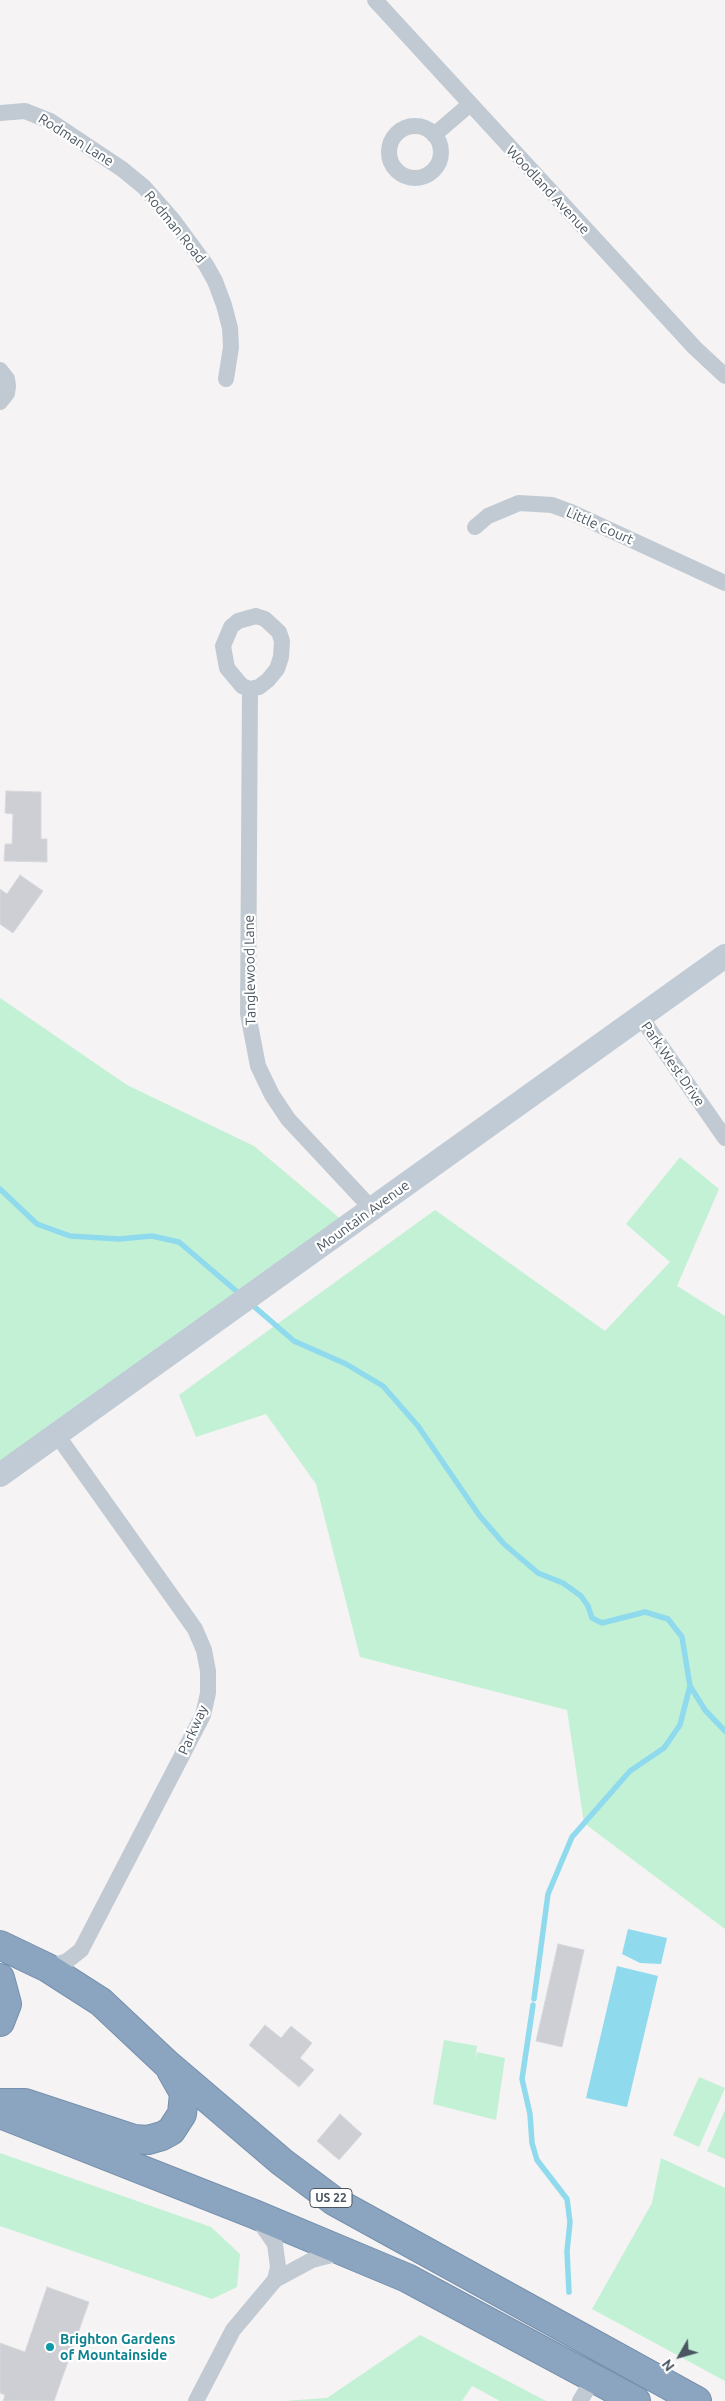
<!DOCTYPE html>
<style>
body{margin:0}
#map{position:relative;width:725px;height:2401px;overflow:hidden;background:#f5f3f3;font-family:Ubuntu,sans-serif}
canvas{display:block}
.north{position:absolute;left:655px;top:2331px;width:50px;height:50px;-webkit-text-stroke:4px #fff;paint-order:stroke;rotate:232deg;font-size:14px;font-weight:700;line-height:20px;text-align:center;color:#4a5661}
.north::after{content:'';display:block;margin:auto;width:18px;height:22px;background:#4a5661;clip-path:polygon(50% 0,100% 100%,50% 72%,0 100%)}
</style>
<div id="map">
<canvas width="725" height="2401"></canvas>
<div class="north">N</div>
</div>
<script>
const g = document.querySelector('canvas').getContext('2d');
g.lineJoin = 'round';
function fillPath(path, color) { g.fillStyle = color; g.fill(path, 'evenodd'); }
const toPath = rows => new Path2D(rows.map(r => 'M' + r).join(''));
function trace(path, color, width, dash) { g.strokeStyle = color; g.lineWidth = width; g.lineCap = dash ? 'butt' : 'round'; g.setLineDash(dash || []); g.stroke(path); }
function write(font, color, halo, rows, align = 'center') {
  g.font = font + ' Ubuntu,sans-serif'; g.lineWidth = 4.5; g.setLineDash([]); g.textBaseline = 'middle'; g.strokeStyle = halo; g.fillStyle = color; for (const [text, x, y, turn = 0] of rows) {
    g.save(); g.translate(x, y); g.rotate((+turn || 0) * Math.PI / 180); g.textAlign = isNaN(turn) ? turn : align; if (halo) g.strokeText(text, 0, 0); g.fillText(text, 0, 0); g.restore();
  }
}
const green = toPath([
 [0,998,127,1085,254,1146,349,1226,0,1471],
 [680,1157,719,1189,677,1286,725,1316,725,1929,584,1823,567,1710,360,1657,316,1484,266,1414,196,1437,179,1395,435,1210,605,1331,670,1262,626,1224],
 [444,2040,477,2046,475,2062,477,2052,505,2058,496,2120,433,2104],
 [699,2077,725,2088,699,2147,673,2135],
 [725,2110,725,2159,707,2151],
 [0,2153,211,2227,240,2254,237,2287,212,2299,0,2226],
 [661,2158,725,2188,725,2381,592,2309,652,2203],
 [420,2335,546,2401,500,2401,472,2386,462,2401,284,2401,327,2398]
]);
const water = toPath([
 [628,1929,667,1938,661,1964,640,1963,622,1954],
 [617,1966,658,1976,627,2107,586,2098]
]);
const stream = toPath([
 [0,1189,37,1224,70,1236,119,1239,152,1236,179,1242,241,1295],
 [250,1303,294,1341,346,1364,383,1386,418,1426,479,1515,504,1544,538,1573,563,1583,581,1596,588,1606,592,1618,602,1623,645,1612,668,1619,682,1637,690,1686,705,1710,725,1731],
 [534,1999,548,1894,572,1837,630,1771,664,1748,680,1725,690,1686],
 [533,2005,522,2079,530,2114,532,2143,537,2160,567,2199,570,2222,567,2251,569,2292]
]);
const building = toPath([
 [6,791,41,792,41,839,47,839,47,862,4,861,5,844,12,844,13,814,5,813,6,791],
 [20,875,43,891,13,933,0,924,0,889,7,894,20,875],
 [558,1944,584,1950,562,2047,536,2041,558,1944],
 [265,2025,281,2038,291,2026,312,2043,300,2058,314,2070,299,2087,249,2045,265,2025],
 [340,2114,362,2134,339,2160,317,2141,340,2114],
 [47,2287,89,2302,54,2401,3,2401,5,2395,0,2393,0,2343,25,2352,47,2287]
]);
const street = toPath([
 [375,0,695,348,725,376],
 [0,113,25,111,50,121,122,169,144,187,173,220,206,265,215,281,224,305,230,328,231,347,226,379],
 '389 152a26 26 0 1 1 52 0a26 26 0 1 1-52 0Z',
 [434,135,469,105],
 [0,370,7,379,8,386,7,393,0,402],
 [475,527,488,516,519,503,552,505,571,512,725,583],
 [256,616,265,619,279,632,282,641,281,657,277,669,268,680,259,687,250,689,242,686,227,668,223,646,231,627,238,621,256,616],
 [250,689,248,1014,258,1066,272,1095,288,1119,372,1209],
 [640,1016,725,1138],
 [48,1968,67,1961,81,1950,203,1715,208,1693,208,1671,204,1650,195,1629,57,1435],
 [257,2218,275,2244,278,2267,275,2280],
 [196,2401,233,2330,275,2280,312,2260,343,2252],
 [580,2401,594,2378]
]);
const secondary = toPath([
 [0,1475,725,956]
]);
const highway = toPath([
 [0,1945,48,1968,101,2002,167,2064,282,2162,334,2201,697,2401],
 [0,1978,7,2004,0,2022],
 [0,2103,25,2103,134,2139,148,2140,162,2136,171,2131,182,2114,184,2093,171,2070],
 [0,2114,254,2214,407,2278,636,2401]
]);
const markers = [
 [50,2347,5,"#0f9aa8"]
];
const shields = [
 [331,2198,42]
];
const shieldNames = [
 ["US 22",331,2198]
];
const streetNames = [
 ["Rodman Lane",76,140,32],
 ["Woodland Avenue",548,190,47],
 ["Rodman Road",175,227,51],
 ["Little Court",600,526,24],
 ["Tanglewood Lane",250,970,-91],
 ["Park West Drive",673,1064,55],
 ["Mountain Avenue",363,1216,-36],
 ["Parkway",193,1730,-66]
];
const cultureNames = [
 ["Brighton Gardens",60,2339],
 ["of Mountainside",60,2355]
];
fillPath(green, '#c3f1d5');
fillPath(water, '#90daee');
trace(stream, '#90daee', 5.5);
fillPath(building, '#cdcfd5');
trace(building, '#d7d9de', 1);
trace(highway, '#7690ad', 30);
trace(street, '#c1cad2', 16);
trace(secondary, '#c1cbd6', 24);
trace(highway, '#8ba5c1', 28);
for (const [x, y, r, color] of markers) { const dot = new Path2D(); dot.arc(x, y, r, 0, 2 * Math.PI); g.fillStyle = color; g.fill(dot); trace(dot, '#fff', 2); }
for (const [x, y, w] of shields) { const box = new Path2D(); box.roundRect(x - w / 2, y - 9.5, w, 19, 4); g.fillStyle = '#fff'; g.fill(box); trace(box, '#4a5661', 1); }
write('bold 12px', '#4a5661', null, shieldNames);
write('14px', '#4a5661', '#fff', streetNames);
write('bold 14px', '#0d838f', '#fff', cultureNames, 'left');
</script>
